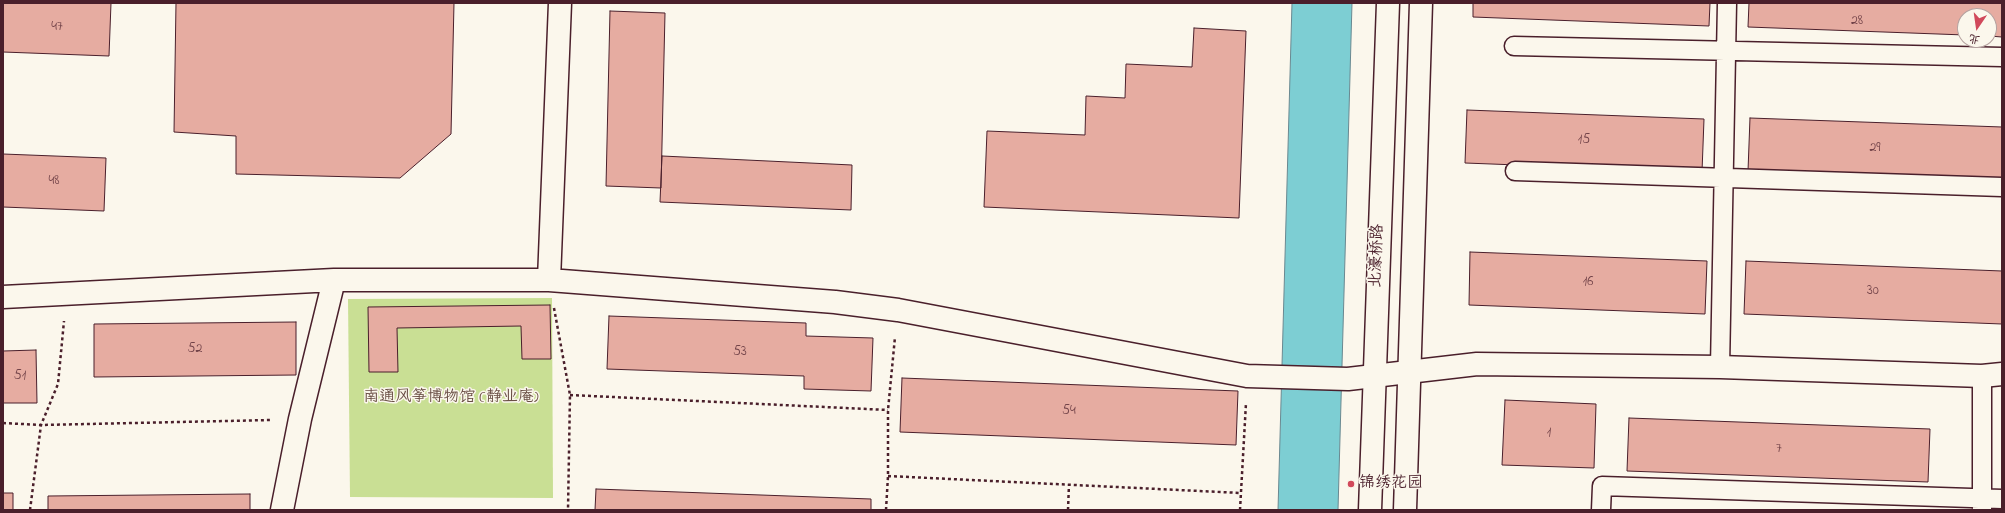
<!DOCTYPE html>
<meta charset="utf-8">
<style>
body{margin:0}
#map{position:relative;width:2005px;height:513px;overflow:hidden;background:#fbf7ec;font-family:"Indie Flower","LXGW WenKai TC",sans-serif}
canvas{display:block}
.frame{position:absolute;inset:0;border:4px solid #4a1f2b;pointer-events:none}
.north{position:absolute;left:1957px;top:8px;width:40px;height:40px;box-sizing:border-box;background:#fbf7ec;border:1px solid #b4a19f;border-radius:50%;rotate:193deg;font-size:11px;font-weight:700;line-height:16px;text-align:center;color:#4a1f2b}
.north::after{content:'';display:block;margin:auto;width:14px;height:18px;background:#d1495b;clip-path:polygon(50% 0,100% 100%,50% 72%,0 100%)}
</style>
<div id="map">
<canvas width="2005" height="513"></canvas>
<div class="frame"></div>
<div class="north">北</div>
</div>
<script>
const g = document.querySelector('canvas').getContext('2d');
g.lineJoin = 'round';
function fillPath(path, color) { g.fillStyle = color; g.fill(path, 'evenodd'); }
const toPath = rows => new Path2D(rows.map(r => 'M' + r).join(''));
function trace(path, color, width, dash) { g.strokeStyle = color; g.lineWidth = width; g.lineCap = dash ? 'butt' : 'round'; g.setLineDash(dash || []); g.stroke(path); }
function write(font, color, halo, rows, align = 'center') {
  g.font = font + ' "Indie Flower","LXGW WenKai TC",sans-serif'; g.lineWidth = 3; g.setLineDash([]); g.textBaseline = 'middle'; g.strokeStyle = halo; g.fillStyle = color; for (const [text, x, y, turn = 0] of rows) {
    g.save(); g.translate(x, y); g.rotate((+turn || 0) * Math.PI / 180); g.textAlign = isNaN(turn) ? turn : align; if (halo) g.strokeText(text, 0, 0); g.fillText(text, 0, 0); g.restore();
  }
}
const green = toPath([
 [552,298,553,498,350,497,348,299]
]);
const water = toPath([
 [1292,3,1352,3,1338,510,1278,510,1292,3]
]);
const building = toPath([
 [3,3,111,3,109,56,3,52,3,3],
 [176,3,454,3,451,134,400,178,236,174,236,136,174,132,176,3],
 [1473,3,1710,3,1709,26,1473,17,1473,3],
 [1749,3,2002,3,2002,37,1989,36,1989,16,1965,16,1965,35,1748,27,1749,3],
 [610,11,665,13,661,188,606,186,610,11],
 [1194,28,1246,31,1239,218,984,207,987,131,1085,135,1086,96,1125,98,1126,64,1192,67,1194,28],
 [1467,110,1704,119,1702,172,1465,163,1467,110],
 [1750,118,2002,127,2002,180,1748,171,1750,118],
 [3,154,106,158,104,211,3,207,3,154],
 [662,156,852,165,851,210,660,202,662,156],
 [1470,252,1707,261,1705,314,1469,305,1470,252],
 [1746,261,2002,271,2002,324,1744,314,1746,261],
 [550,305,551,359,522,359,521,326,397,328,398,372,369,372,368,307,550,305],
 [609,316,806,323,806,336,873,338,871,391,804,389,804,376,607,369,609,316],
 [296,322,296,375,94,377,94,324,296,322],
 [36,350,37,403,3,403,3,351,36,350],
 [902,378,1238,391,1236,445,900,432,902,378],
 [1505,400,1596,404,1594,468,1502,465,1505,400],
 [1629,418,1930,429,1928,482,1627,471,1629,418],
 [596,489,871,499,871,510,595,510,596,489],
 [3,493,13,493,13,510,3,510,3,493],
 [250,494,250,510,48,510,48,496,250,494]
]);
const path = toPath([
 [554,308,570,395,568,510],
 [570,395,888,410],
 [3,423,41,425,272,420],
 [888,476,1241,493],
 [30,510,41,425,58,384,64,321],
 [886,510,888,476,888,410,895,337],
 [1068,510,1069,484],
 [1240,510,1246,403]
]);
const service = toPath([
 [1514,46,2002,57],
 [1515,171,2002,187],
 [1720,367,1727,3],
 [1982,509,1982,376],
 [1601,510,1602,486,2002,499]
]);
const minor = toPath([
 [549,280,560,3],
 [3,297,334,280,549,280,835,302,898,310,1247,376,1348,379,1477,364,1720,367,1982,376,2002,374],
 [282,510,300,419,334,280]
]);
const secondary = toPath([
 [1370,510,1388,3],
 [1405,510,1421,3]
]);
const markers = [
 [1351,484,4,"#d1495b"]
];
const numberNames = [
 ["28",1857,22],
 ["47",57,28],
 ["15",1584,141],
 ["29",1875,149],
 ["48",54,182],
 ["16",1588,283],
 ["30",1873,292],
 ["52",195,350],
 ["53",740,353],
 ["51",20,377],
 ["54",1069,412],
 ["1",1549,434],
 ["7",1779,450]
];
const streetNames = [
 ["北濠桥路",1378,256,-88]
];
const parkNames = [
 ["南通风筝博物馆 (静业庵)",451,398]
];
const poiNames = [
 ["锦绣花园",1359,484]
];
fillPath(green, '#c9df94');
fillPath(water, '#7dced3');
trace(water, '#698890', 1);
fillPath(building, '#e6aca1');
trace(building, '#4a1f2b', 1);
trace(service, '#4a1f2b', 21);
trace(minor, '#4a1f2b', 25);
trace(secondary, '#4a1f2b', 25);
trace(path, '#4a1f2b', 2.5, [3, 3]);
trace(service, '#fbf7ec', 18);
trace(minor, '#fbf7ec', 22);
trace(secondary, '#fbf7ec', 22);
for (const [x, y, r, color] of markers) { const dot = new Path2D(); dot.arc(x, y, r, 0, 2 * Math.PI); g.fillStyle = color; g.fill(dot); trace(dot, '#fbf7ec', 1.5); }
write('14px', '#714248', null, numberNames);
write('16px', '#4a1f2b', '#fbf7ec', streetNames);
write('16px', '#6a4f45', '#fbf7ec', parkNames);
write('16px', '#4a1f2b', '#fbf7ec', poiNames, 'left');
</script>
